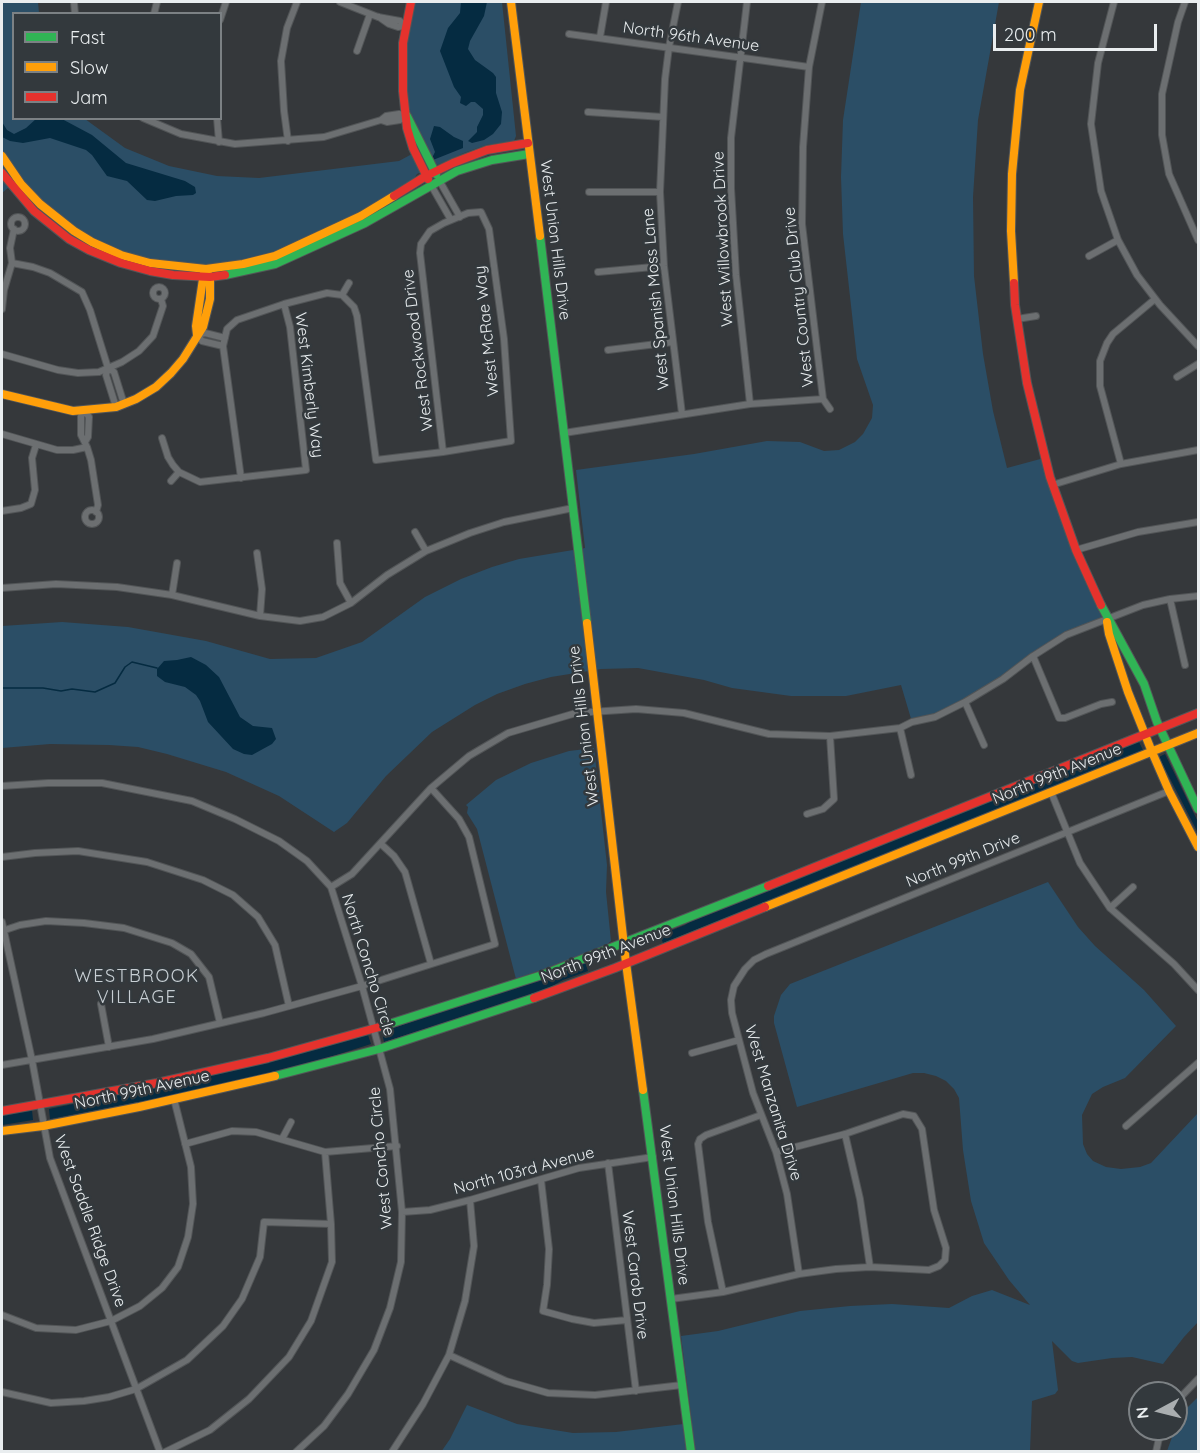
<!DOCTYPE html>
<style>
body{margin:0}
#map{position:relative;width:1200px;height:1453px;overflow:hidden;background:#35383b;font-family:Quicksand,sans-serif}
canvas{display:block}
.frame{position:absolute;inset:0;border:3px solid #e9edef;pointer-events:none}
.legend{position:absolute;left:12px;top:12px;width:210px;height:108px;box-sizing:border-box;background:#33393d;border:2px solid #7c8184;margin:0;padding:8px 10px;list-style:none;font-size:18px;color:#e9edef}
.legend li{display:flex;align-items:center;gap:12px;height:30px}
.legend b{width:30px;border:2px solid #7c8184}
.north{position:absolute;left:1128px;top:1381px;width:60px;height:60px;box-sizing:border-box;background:#33393d;border:2px solid #7c8184;border-radius:50%;rotate:263deg;font-size:16px;font-weight:700;line-height:24px;text-align:center;color:#e9edef}
.north::after{content:'';display:block;margin:auto;width:21px;height:27px;background:#aaaeb0;clip-path:polygon(50% 0,100% 100%,50% 72%,0 100%)}
.scale{position:absolute;left:993px;top:24px;width:164px;height:27px;box-sizing:border-box;border:3px solid #e9edef;border-top:0;padding-left:8px;font-size:18px;line-height:21px;white-space:nowrap;color:#e9edef;-webkit-text-stroke:4px #33393d;paint-order:stroke}
</style>
<div id="map">
<canvas width="1200" height="1453"></canvas>
<div class="frame"></div>
<ul class="legend">
<li><b style="height:8px;background:#30b455"></b>Fast</li>
<li><b style="height:8px;background:#ff9f0a"></b>Slow</li>
<li><b style="height:8px;background:#e5322d"></b>Jam</li>
</ul>
<div class="north">N</div>
<div class="scale">200 m</div>
</div>
<script>
const g = document.querySelector('canvas').getContext('2d');
g.lineJoin = 'round';
function fillPath(path, color) { g.fillStyle = color; g.fill(path, 'evenodd'); }
const toPath = rows => new Path2D(rows.map(r => 'M' + r).join(''));
function trace(path, color, width, dash) { g.strokeStyle = color; g.lineWidth = width; g.lineCap = dash ? 'butt' : 'round'; g.setLineDash(dash || []); g.stroke(path); }
function write(font, color, halo, rows, align = 'center') {
  g.font = font + ' Quicksand,sans-serif'; g.lineWidth = 5; g.setLineDash([]); g.textBaseline = 'middle'; g.strokeStyle = halo; g.fillStyle = color; for (const [text, x, y, turn = 0] of rows) {
    g.save(); g.translate(x, y); g.rotate((+turn || 0) * Math.PI / 180); g.textAlign = isNaN(turn) ? turn : align; if (halo) g.strokeText(text, 0, 0); g.fillText(text, 0, 0); g.restore();
  }
}
const green = toPath([
 [2,2,38,2,39,13,14,14,14,118,85,119,125,148,169,166,217,176,259,178,399,161,412,154,401,105,398,66,408,2,502,2,516,136,514,141,486,145,464,153,417,174,404,194,239,269,206,274,151,266,122,258,81,240,32,203,15,182,2,193],
 [861,2,999,2,978,120,973,197,974,276,983,354,993,411,1007,468,1044,458,1107,619,1066,635,1003,679,935,717,912,722,901,685,846,696,791,696,732,688,704,680,638,668,601,669,551,677,525,684,497,694,475,705,432,732,386,776,347,823,334,832,279,796,226,772,167,754,138,747,109,745,50,744,2,748,2,626,62,622,128,627,206,641,270,659,316,658,362,642,425,597,461,579,492,567,519,559,585,548,576,470,694,454,767,441,800,442,824,451,839,450,855,442,863,434,872,418,873,405,857,359,843,234,841,177,843,120],
 [594,748,607,865,606,892,611,941,605,946,580,956,516,979,477,829,467,813,468,807,466,805,496,780,531,763,569,751],
 [1048,882,1078,927,1095,946,1144,990,1176,1026,1125,1078,1103,1087,1092,1094,1082,1115,1083,1144,1087,1154,1093,1161,1106,1167,1121,1169,1140,1167,1151,1163,1198,1113,1198,1322,1184,1337,1163,1364,1132,1357,1112,1358,1078,1363,1072,1361,1052,1341,1058,1390,1055,1394,1032,1401,1030,1451,441,1452,450,1439,467,1405,517,1424,573,1433,616,1432,692,1423,681,1336,718,1331,800,1311,850,1306,892,1304,949,1308,972,1296,992,1290,1030,1305,1009,1280,984,1243,971,1201,963,1150,959,1098,954,1089,946,1081,936,1076,924,1073,913,1073,797,1107,774,1023,774,1016,781,995,790,984],
 [1198,1397,1198,1451,1167,1451,1180,1415]
]);
const water = toPath([
 [461,2,487,2,484,16,470,41,468,49,475,60,493,73,496,77,496,93,502,112,501,124,493,134,484,140,472,143,468,141,477,132,477,127,483,115,483,109,475,102,471,102,466,106,460,103,461,97,454,87,440,51,448,28,460,13],
 [37,118,62,119,92,135,126,163,185,181,195,187,196,193,193,195,176,196,155,201,147,200,127,181,107,176,92,155,86,150,50,138,23,143,10,141,2,137,2,122,7,130,14,134,26,128],
 [434,126,440,127,454,137,463,141,463,148,433,160,432,158,435,152,430,139],
 [191,657,206,665,219,677,240,717,253,726,272,728,276,739,272,744,252,755,244,754,233,749,208,722,200,701,196,695,185,687,165,682,157,676,157,669,164,661,177,660],
 [1138,740,1143,750,1091,772,663,943,660,935,685,925,700,915],
 [1165,754,1198,822,1198,833,1159,757],
 [585,962,588,971,563,980,543,991,384,1042,382,1032],
 [368,1035,371,1044,314,1062,205,1089,50,1119,49,1109,151,1088],
 [32,1110,33,1120,2,1125,2,1114]
]);
const stream = toPath([
 [2,688,43,688,61,691,72,689,95,692,115,683,125,667,132,662,157,668]
]);
const street = toPath([
 [74,2,75,14],
 [340,2,378,17,400,21,406,26],
 [678,2,669,47,665,79,660,192,664,266,682,414],
 [747,2,731,138,731,188,736,275,750,404],
 [822,2,809,67,803,147,802,224,823,399,830,409],
 [1114,2,1098,63,1091,124,1101,191,1118,240,1137,275,1160,305,1198,346],
 [1185,2,1178,22,1162,94,1162,135,1169,174,1198,240],
 [154,14,157,2],
 [379,17,389,24,398,27,406,26],
 [220,20,226,2],
 [569,34,809,67],
 [600,37,606,2],
 [357,51,370,14],
 [588,112,663,117],
 [143,118,181,134,235,144,324,137,381,120,386,116,399,114,407,116],
 [217,118,219,142],
 [381,120,387,122,400,120,407,116],
 [288,141,284,111,281,61,287,28,297,2],
 [439,180,460,217],
 [431,185,451,220],
 [589,192,660,192],
 '11 224a7 7 0 1 1 14 0a7 7 0 1 1-14 0Z',
 [1089,256,1118,240],
 [12,263,33,267,50,273,82,292,90,310,108,368,114,372,124,404],
 [598,272,664,266],
 '153 293a6 6 0 1 1 12 0a6 6 0 1 1-12 0Z',
 [342,295,349,283],
 [2,309,4,290,12,263,10,248,14,229],
 [1017,319,1036,316],
 [223,346,202,341,197,335,205,333,225,338],
 [608,350,673,342],
 [2,354,58,370,78,373,99,372,122,362,139,351,153,336,163,306,161,299],
 [108,368,106,375,116,407],
 [1177,377,1198,364],
 [85,411,81,416,81,435,87,447,91,460,98,505,96,512],
 [85,411,89,417,88,437,85,442],
 [564,433,750,404,823,399],
 [2,434,57,450,73,450,87,447],
 [162,438,168,457,173,465,179,472,200,482,306,470,290,327,284,304],
 [1121,464,1100,386,1100,361,1107,343,1113,334,1155,299],
 [241,478,223,346,227,329,237,320,284,304,327,293,342,295,354,307,357,316,376,460,443,452,511,441,504,339,489,229,481,212,468,213,444,223,430,231,421,244,420,253,443,452],
 [171,481,179,472],
 [1052,485,1121,464,1198,450],
 '85 517a7 7 0 1 1 14 0a7 7 0 1 1-14 0Z',
 [2,511,21,508,31,504,35,490,32,458,36,445],
 [415,532,426,551],
 [337,543,340,583,351,603],
 [1076,550,1138,532,1198,522],
 [257,553,262,589,260,616],
 [2,588,56,584,117,587,172,595,260,616,300,621,323,617,351,603,387,575,426,551,470,533,504,522,573,508],
 [172,595,177,563],
 [1170,599,1185,665],
 [1033,656,1059,718,1065,718,1101,704,1112,702],
 [965,702,984,745],
 [900,728,911,775],
 [2,786,48,783,102,783,192,801,235,819,279,841,307,861,331,887,362,986,390,1089,402,1212,401,1262,390,1308,374,1350,348,1394,324,1426,296,1452],
 [1051,792,1080,863,1110,908,1174,964,1198,990],
 [807,814,823,809,834,799,830,736],
 [381,844,394,856,405,872,431,964],
 [2,857,35,853,78,851,147,862,203,880,233,895,258,917,275,945,289,1006],
 [331,887,352,874,431,788,469,756,508,733,576,713,636,709,684,713,769,734,830,736,900,728,912,722,935,717,965,702,1003,679,1033,656,1066,635,1143,605,1170,599,1198,596],
 [1110,908,1133,887],
 [2,922,32,1060,50,1158,160,1452],
 [2,931,20,925,46,921,84,923,124,928,172,943,191,954,209,977,220,1023],
 [101,1004,109,1047],
 [692,1053,739,1040],
 [2,1065,153,1039,264,1013,362,986,495,944,469,837,459,819,431,788],
 [1126,1126,1198,1063],
 [845,1134,860,1199,870,1267],
 [282,1139,291,1122],
 [185,1144,232,1131,256,1132,325,1152,397,1146],
 [608,1163,636,1391],
 [541,1180,549,1249,547,1285,543,1311,572,1319,594,1323,627,1320],
 [402,1212,430,1210,470,1200,579,1168,653,1157],
 [799,1274,787,1194,776,1152,753,1093,732,1013,731,1000,734,986,745,969,754,960,766,954,1169,791],
 [723,1292,708,1222,698,1144,700,1139,706,1135,761,1115],
 [671,1299,723,1292,799,1274,836,1269,870,1267,929,1270,939,1266,945,1260,946,1248,934,1210,922,1129,914,1116,903,1114,845,1134,776,1152],
 [2,1315,36,1328,76,1330,111,1321,140,1306,162,1288,178,1267,188,1237,193,1204,191,1167,174,1099],
 [449,1355,506,1381,548,1393,595,1395,682,1385],
 [2,1392,51,1403,84,1401,109,1397,136,1389,187,1360,223,1326,242,1299,260,1257,264,1222,331,1224],
 [1176,1402,1198,1379],
 [165,1452,210,1430,249,1399,289,1357,311,1321,332,1262,331,1224,325,1152],
 [392,1452,423,1404,449,1355,465,1301,474,1246,470,1200],
 [1156,1452,1161,1429]
]);
const fast = toPath([
 [407,116,436,174],
 [540,236,587,623],
 [225,275,275,264,365,223,457,171,492,160,529,154],
 [1101,605,1144,684,1157,722,1198,809],
 [383,1026,542,975,768,886],
 [275,1076,379,1049,534,998],
 [643,1090,691,1452]
]);
const slow = toPath([
 [511,2,540,236],
 [2,156,21,184,40,204,74,231,92,242,121,255,150,263,206,269,243,264,275,256,361,216,394,196],
 [1014,283,1011,231,1012,174,1020,90,1039,2],
 [197,335,196,326,204,272],
 [2,394,73,411,116,407,136,399,156,387,171,373,183,359,203,327,210,299,210,277,207,272],
 [1107,622,1109,634,1128,692,1152,752,1169,791,1198,847],
 [587,623,626,963,643,1090],
 [765,907,1198,733],
 [2,1131,43,1126,139,1107,275,1076]
]);
const jam = toPath([
 [411,2,403,43,403,91,407,128,413,148,428,179],
 [2,173,34,211,69,239,89,250,121,263,150,271,173,275,210,277,225,275],
 [394,196,426,176,453,163,487,150,528,143],
 [1014,283,1015,305,1027,383,1050,477,1076,550,1101,605],
 [768,886,1198,713],
 [534,998,615,968,765,907],
 [2,1111,157,1083,268,1058,383,1026]
]);
const streetNames = [
 ["North 96th Avenue",691,37,8],
 ["West Willowbrook Drive",723,239,-93],
 ["West Union Hills Drive",555,240,83],
 ["West Country Club Drive",799,297,-96],
 ["West Spanish Moss Lane",656,299,-95],
 ["West McRae Way",487,331,-96],
 ["West Rockwood Drive",418,350,-97],
 ["West Kimberly Way",309,385,83],
 ["West Union Hills Drive",584,726,-97],
 ["North 99th Avenue",1057,774,-22],
 ["North 99th Drive",963,860,-22],
 ["North 99th Avenue",606,954,-21],
 ["North Concho Circle",368,965,73],
 ["North 99th Avenue",142,1090,-12],
 ["West Manzanita Drive",773,1103,73],
 ["West Concho Circle",381,1158,-95],
 ["North 103rd Avenue",524,1171,-15],
 ["West Union Hills Drive",674,1205,83],
 ["West Saddle Ridge Drive",90,1221,70],
 ["West Carob Drive",635,1275,83]
];
const neighbourhoodNames = [
 ["WESTBROOK",137,977],
 ["VILLAGE",137,998]
];
fillPath(green, '#2b4e66');
fillPath(water, '#052b41');
trace(stream, '#052b41', 1.5);
trace(street, '#525557', 8);
trace(fast, '#525557', 10);
trace(slow, '#525557', 10);
trace(jam, '#525557', 10);
trace(street, '#6c6f71', 6);
trace(fast, '#30b455', 8);
trace(slow, '#ff9f0a', 8);
trace(jam, '#e5322d', 8);
write('16px', '#e9edef', '#33393d', streetNames);
g.letterSpacing = '1.5px';
write('18px', '#c8cfd4', '#33393d', neighbourhoodNames);
g.letterSpacing = '0px';
</script>
